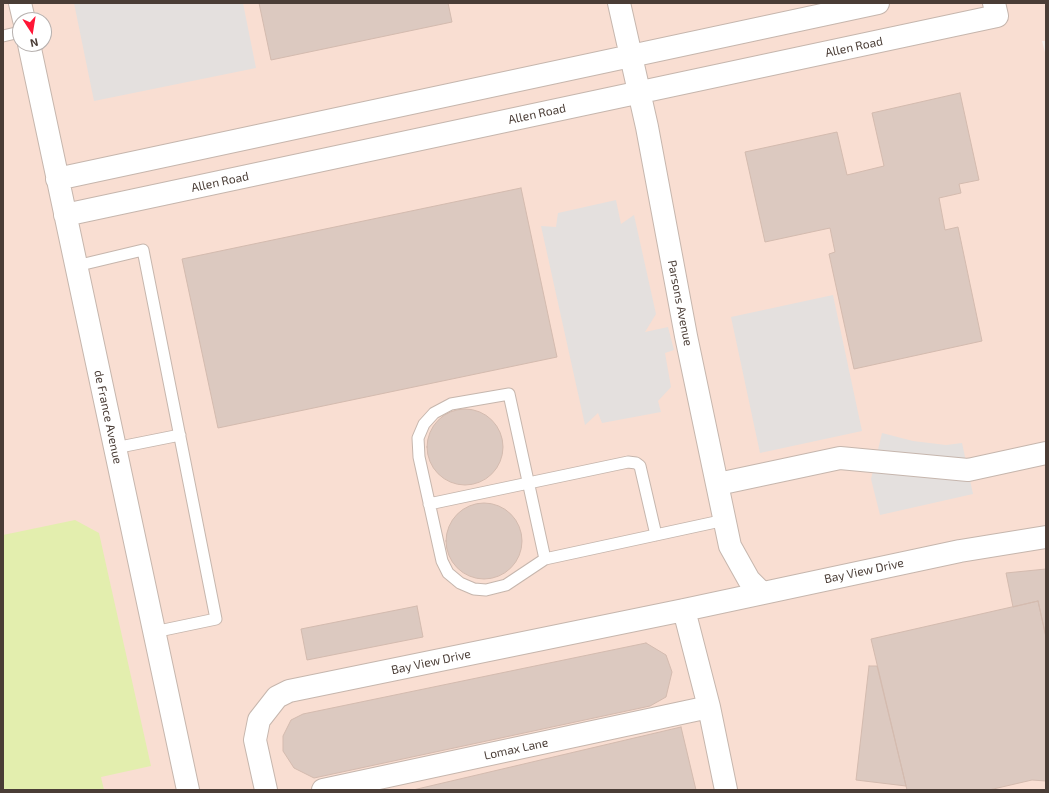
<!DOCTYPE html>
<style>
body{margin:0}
#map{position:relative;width:1049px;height:793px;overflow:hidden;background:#f6eee9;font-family:"Exo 2",sans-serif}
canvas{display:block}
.frame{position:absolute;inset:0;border:4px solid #4a3d36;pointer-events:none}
.north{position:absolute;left:12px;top:12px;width:40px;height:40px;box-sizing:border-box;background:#fff;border:1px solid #b7b1af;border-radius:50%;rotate:168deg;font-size:11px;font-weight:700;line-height:16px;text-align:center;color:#4a3d36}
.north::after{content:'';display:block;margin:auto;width:14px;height:18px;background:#ff1636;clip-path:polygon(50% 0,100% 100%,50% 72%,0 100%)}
</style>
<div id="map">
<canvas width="1049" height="793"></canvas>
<div class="frame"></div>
<div class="north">N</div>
</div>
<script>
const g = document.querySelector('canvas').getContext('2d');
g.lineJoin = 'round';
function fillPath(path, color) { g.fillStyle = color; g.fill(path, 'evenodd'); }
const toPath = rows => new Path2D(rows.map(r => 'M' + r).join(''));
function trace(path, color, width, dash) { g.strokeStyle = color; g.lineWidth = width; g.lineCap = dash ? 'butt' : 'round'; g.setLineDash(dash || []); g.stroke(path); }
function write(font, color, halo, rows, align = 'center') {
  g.font = font + ' "Exo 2",sans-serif'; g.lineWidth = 3; g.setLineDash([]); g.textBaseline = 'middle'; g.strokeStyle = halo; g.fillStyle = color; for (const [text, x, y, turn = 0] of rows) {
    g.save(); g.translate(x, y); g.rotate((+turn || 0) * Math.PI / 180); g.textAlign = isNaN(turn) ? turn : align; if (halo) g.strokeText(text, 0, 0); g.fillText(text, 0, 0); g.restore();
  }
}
const commercial = toPath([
 [3,3,1046,3,1046,41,1042,41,1046,56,1046,790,3,790],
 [20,20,44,20,44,44,20,44]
]);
const green = toPath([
 [75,520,99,533,151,766,101,777,104,790,3,790,3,535]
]);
const parking = toPath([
 [74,3,243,3,256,68,94,101],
 [616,200,621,224,634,215,656,314,645,332,668,327,674,350,665,353,671,387,658,401,661,412,602,423,598,413,585,425,541,226,556,227,558,213],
 [833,295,862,431,760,453,731,317],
 [882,433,913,441,946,445,962,443,973,494,880,515,871,479]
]);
const building = toPath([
 [259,3,448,3,452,22,271,60,259,3],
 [960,93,979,180,959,184,961,193,939,198,945,230,958,227,982,341,854,369,829,254,835,252,830,228,765,242,745,152,837,132,847,175,884,166,872,113,960,93],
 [521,188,557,357,218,428,182,259,521,188],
 '427 447a38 38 0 1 1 76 0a38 38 0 1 1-76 0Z',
 '446 541a38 38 0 1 1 76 0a38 38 0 1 1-76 0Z',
 [1046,569,1046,637,1038,601,1013,607,1006,573,1046,569],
 [1038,601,1046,637,1046,781,1032,780,989,790,907,790,871,639,1038,601],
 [417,606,423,637,307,660,301,629,417,606],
 [646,643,666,655,672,672,666,697,650,706,314,778,294,768,283,751,283,736,291,720,303,714,646,643],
 [869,666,877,666,906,786,856,780,869,666],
 [681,727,696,790,413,790,681,727]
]);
const service = toPath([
 [3,36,20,32],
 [76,266,143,250,216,619,154,632],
 [115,448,180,435],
 [429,504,628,462,636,463,640,466,656,535],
 [545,559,509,394,451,404,434,413,424,424,418,438,419,457,442,561,448,573,460,583,474,589,486,590,506,585,545,559,725,520]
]);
const minor = toPath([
 [20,3,24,20],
 [619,3,647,127,686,336,730,546,749,580,762,593],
 [29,44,188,790],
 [57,179,878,3],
 [65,215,997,16,994,3],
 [718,484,840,458,968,470,1046,453],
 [684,610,709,707,726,790],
 [266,790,255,740,259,720,277,697,289,691,684,610,960,551,1046,537],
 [323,790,709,707]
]);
const streetNames = [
 ["Allen Road",854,47,-12],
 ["Allen Road",537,114,-12],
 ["Allen Road",220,182,-12],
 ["Parsons Avenue",680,303,79],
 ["de France Avenue",108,417,78],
 ["Bay View Drive",864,571,-12],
 ["Bay View Drive",431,662,-12],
 ["Lomax Lane",516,749,-12]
];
fillPath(commercial, '#f9ded2');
fillPath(green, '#e3eeae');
fillPath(parking, '#e4e0de');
fillPath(building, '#dcc9c0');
trace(building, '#d4bbaf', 1);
trace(service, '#c6b6ad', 13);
trace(minor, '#c6b6ad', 24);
trace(service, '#fff', 11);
trace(minor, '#fff', 22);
write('12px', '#4a3d36', '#fff', streetNames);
</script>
